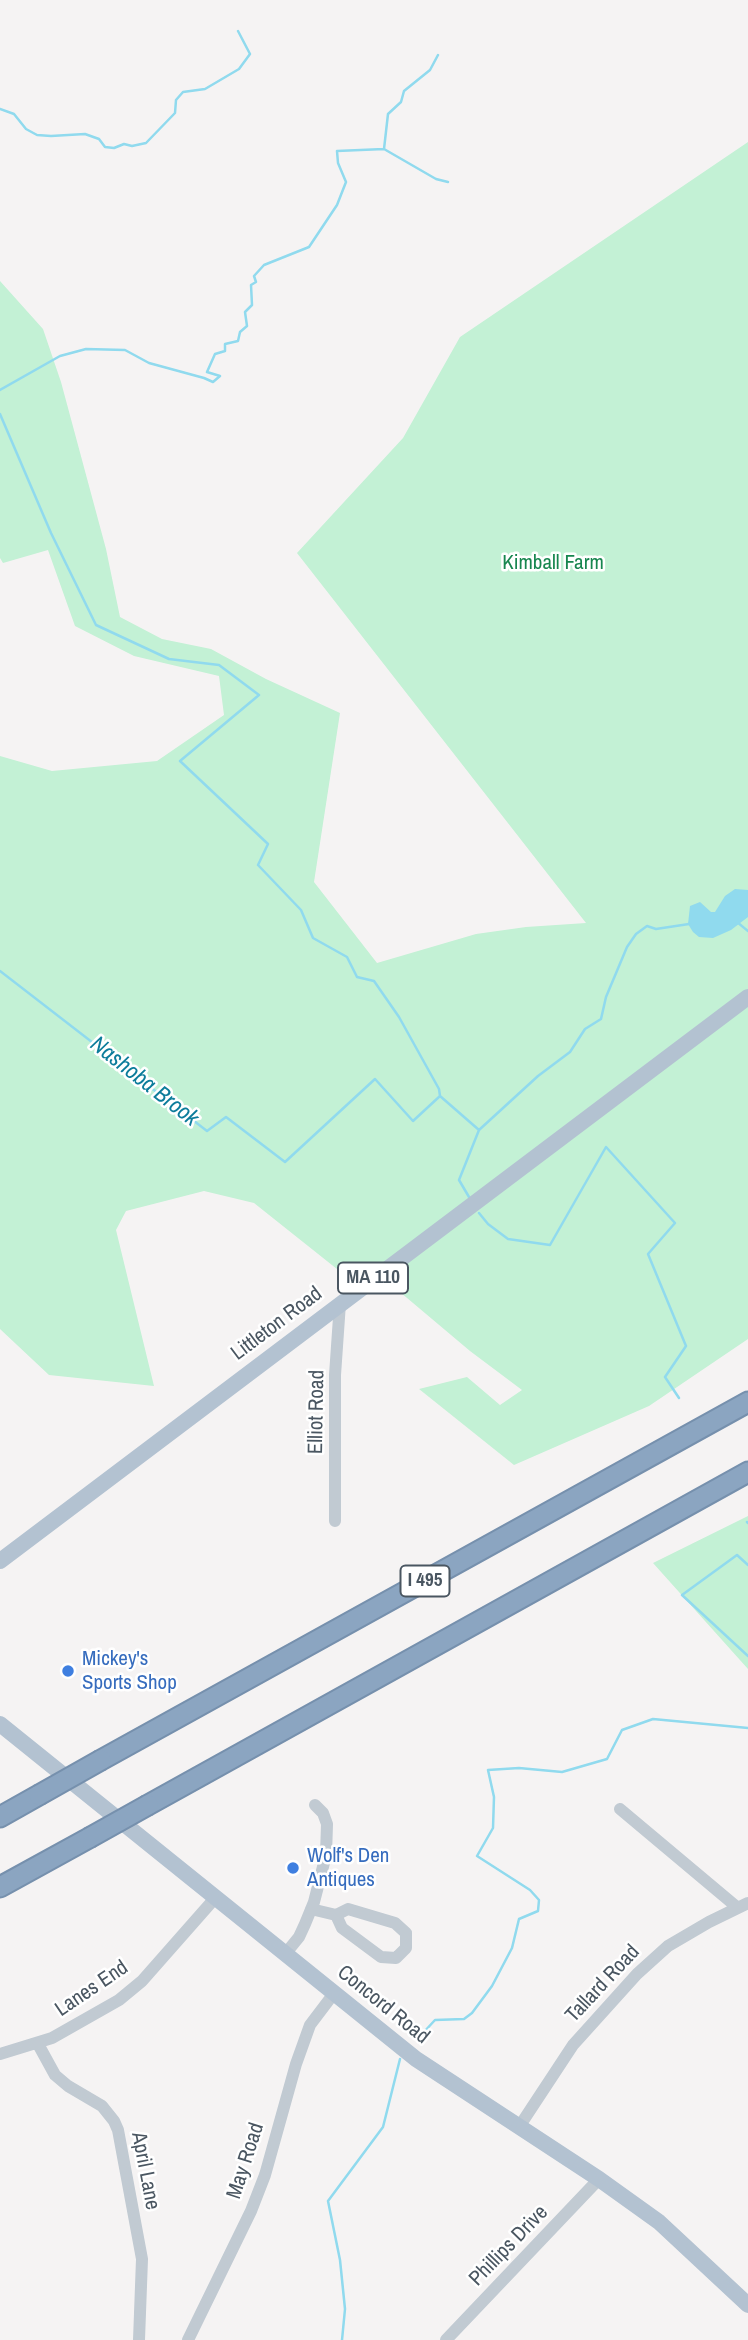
<!DOCTYPE html>
<html>
<head>
<meta charset="utf-8">
<style>
	body { margin:0 }
	canvas { display:block; background:#f5f3f3 }
</style>
</head>
<body>
<canvas width="748" height="2340"></canvas>
<script>
const ctx = document.querySelector('canvas').getContext('2d');
ctx.lineJoin = 'round';
function fillPath(path, color) {
  ctx.fillStyle = color;
  ctx.fill(path, 'evenodd');
}
function shape(rows) {
  const path = new Path2D();
  for (const r of rows) {
    path.moveTo(r[0], r[1]);
    for (let i = 2; i < r.length; i += 2) path.lineTo(r[i], r[i + 1]);
  }
  return path;
}
function stroke(path, color, width, dash) {
  ctx.strokeStyle = color;
  ctx.lineWidth = width;
  ctx.lineCap = dash ? 'butt' : 'round';
  ctx.setLineDash(dash || []);
  ctx.stroke(path);
}
function drawText(font, color, halo, rows, align = 'center') {
  ctx.font = font + ' "Archivo Narrow",sans-serif';
  ctx.lineWidth = 5;
  ctx.setLineDash([]);
  ctx.textBaseline = 'middle';
  ctx.strokeStyle = halo;
  ctx.fillStyle = color;
  for (const [text, x, y, turn = 0] of rows) {
    ctx.save();
    ctx.translate(x, y);
    ctx.rotate((+turn || 0) * Math.PI / 180);
    ctx.textAlign = isNaN(turn) ? turn : align;
    if (halo) ctx.strokeText(text, 0, 0);
    ctx.fillText(text, 0, 0);
    ctx.restore();
  }
}
fillPath(shape([
	[748,142,748,1339,649,1406,514,1465,419,1389,467,1377,500,1405,522,1390,470,1351,394,1287,347,1277,254,1203,204,1191,126,1211,116,1230,154,1386,49,1375,0,1329,0,756,52,771,157,761,224,715,219,676,134,656,75,626,48,550,3,563,0,558,0,281,43,329,61,382,106,549,120,617,162,639,211,649,266,679,340,713,314,882,377,963,476,934,526,927,586,923,297,553,403,438,460,337],
	[748,1516,748,1669,653,1563]
]), '#c3f1d5');
fillPath(shape([
	[735,889,748,890,748,917,731,930,713,938,699,937,693,932,688,924,690,906,700,902,711,912,715,912,725,896]
]), '#90daee');
stroke(shape([
	[0,109,14,114,26,129,37,135,51,136,85,134,99,139,105,147,114,148,124,144,132,146,146,143,175,113,176,100,183,92,205,89,239,69,250,54,238,31],
	[384,149,388,114,401,102,404,91,430,70,438,55],
	[0,390,60,356,86,349,125,350,149,363,204,378,213,382,220,376,207,372,215,354,225,351,225,344,238,341,240,332,247,326,245,312,252,305,251,285,256,282,254,276,264,265,309,247,337,205,346,182,338,163,337,151,384,149,436,179,448,182],
	[0,414,51,533,96,625,169,659,219,665,259,695,180,761,268,844,258,865,301,910,313,938,347,957,357,977,374,981,399,1017,439,1089,440,1096],
	[737,922,748,931],
	[0,971,207,1131,226,1117,285,1162,375,1079,413,1121,440,1096,479,1130,459,1180,469,1197],
	[479,1130,538,1076,570,1052,585,1029,601,1019,606,997,627,947,636,934,647,926,656,929,689,924],
	[479,1213,488,1224,508,1239,550,1245,606,1147,675,1223,648,1254,686,1346,665,1377,679,1398],
	[747,1522,748,1523],
	[748,1565,737,1555,682,1595,748,1656],
	[410,2033,423,2033,435,2020,464,2019,472,2013,492,1986,512,1948,519,1919,538,1911,539,1900,530,1890,477,1856,493,1828,494,1797,488,1770,519,1768,562,1772,607,1759,622,1730,653,1719,748,1728],
	[342,2340,345,2309,340,2260,328,2201,383,2127,400,2059]
]), '#90daee', 2.5);
const highway = shape([
	[101,1760,748,1402],
	[148,1805,748,1472],
	[0,1817,39,1795],
	[0,1887,89,1838]
]);
stroke(highway, '#7690ad', 23);
stroke(shape([
	[335,1521,335,1375,340,1303],
	[620,1809,738,1908],
	[311,1909,336,1915,342,1928,381,1957,396,1958,406,1948,406,1933,395,1923,348,1909,336,1915],
	[286,1953,299,1937,305,1924,314,1902,326,1855,327,1824,323,1813,315,1805],
	[38,2044,55,2075,68,2086,102,2106,114,2121,118,2130,142,2259,139,2340],
	[0,2054,52,2038,119,2000,142,1981,216,1897],
	[519,2127,573,2045,637,1974,668,1946,709,1922,748,1903],
	[188,2340,251,2211,265,2175,296,2064,310,2025,335,1992],
	[446,2340,599,2179]
]), '#c1cad2', 12);
stroke(shape([
	[0,1561,748,997],
	[0,1724,416,2059,599,2179,659,2222,748,2305]
]), '#b3c2d1', 16);
stroke(highway, '#8ba5c1', 19);
const highwayBridge = shape([
	[39,1795,101,1760],
	[89,1838,148,1805]
]);
stroke(highwayBridge, '#7690ad', 23, []);
stroke(highwayBridge, '#8ba5c1', 19);
for (const [x, y, r, color] of [
	[68,1671,7,"#3f7fe0"],
	[293,1868,7,"#3f7fe0"]
]) {
  const dot = new Path2D();
  dot.arc(x, y, r, 0, 2 * Math.PI);
  ctx.fillStyle = color;
  ctx.fill(dot);
  stroke(dot, '#fff', 2.5);
}
for (const [x, y, w] of [
	[373,1278,70],
	[425,1581,49]
]) {
  const box = new Path2D();
  box.roundRect(x - w / 2, y - 15.5, w, 31, 5);
  ctx.fillStyle = '#fff';
  ctx.fill(box);
  stroke(box, '#4a5661', 2);
}
drawText('bold 19px', '#4a5661', null, [
	["MA 110",373,1278],
	["I 495",425,1581]
]);
drawText('21px', '#17864f', '#fff', [
	["Kimball Farm",553,563]
]);
drawText('21px', '#4a5661', '#fff', [
	["Littleton Road",277,1324,-37],
	["Elliot Road",317,1412,-89],
	["Tallard Road",603,1984,-47],
	["Lanes End",92,1989,-34],
	["Concord Road",383,2005,39],
	["May Road",246,2161,-72],
	["April Lane",145,2171,79],
	["Phillips Drive",509,2246,-46]
]);
drawText('21px', '#366cbe', '#fff', [
	["Mickey's",82,1659],
	["Sports Shop",82,1683],
	["Wolf's Den",307,1856],
	["Antiques",307,1880]
], 'left');
drawText('italic 23px', '#0c7c9b', '#fff', [
	["Nashoba Brook",144,1082,38]
]);
</script>
</body>
</html>
